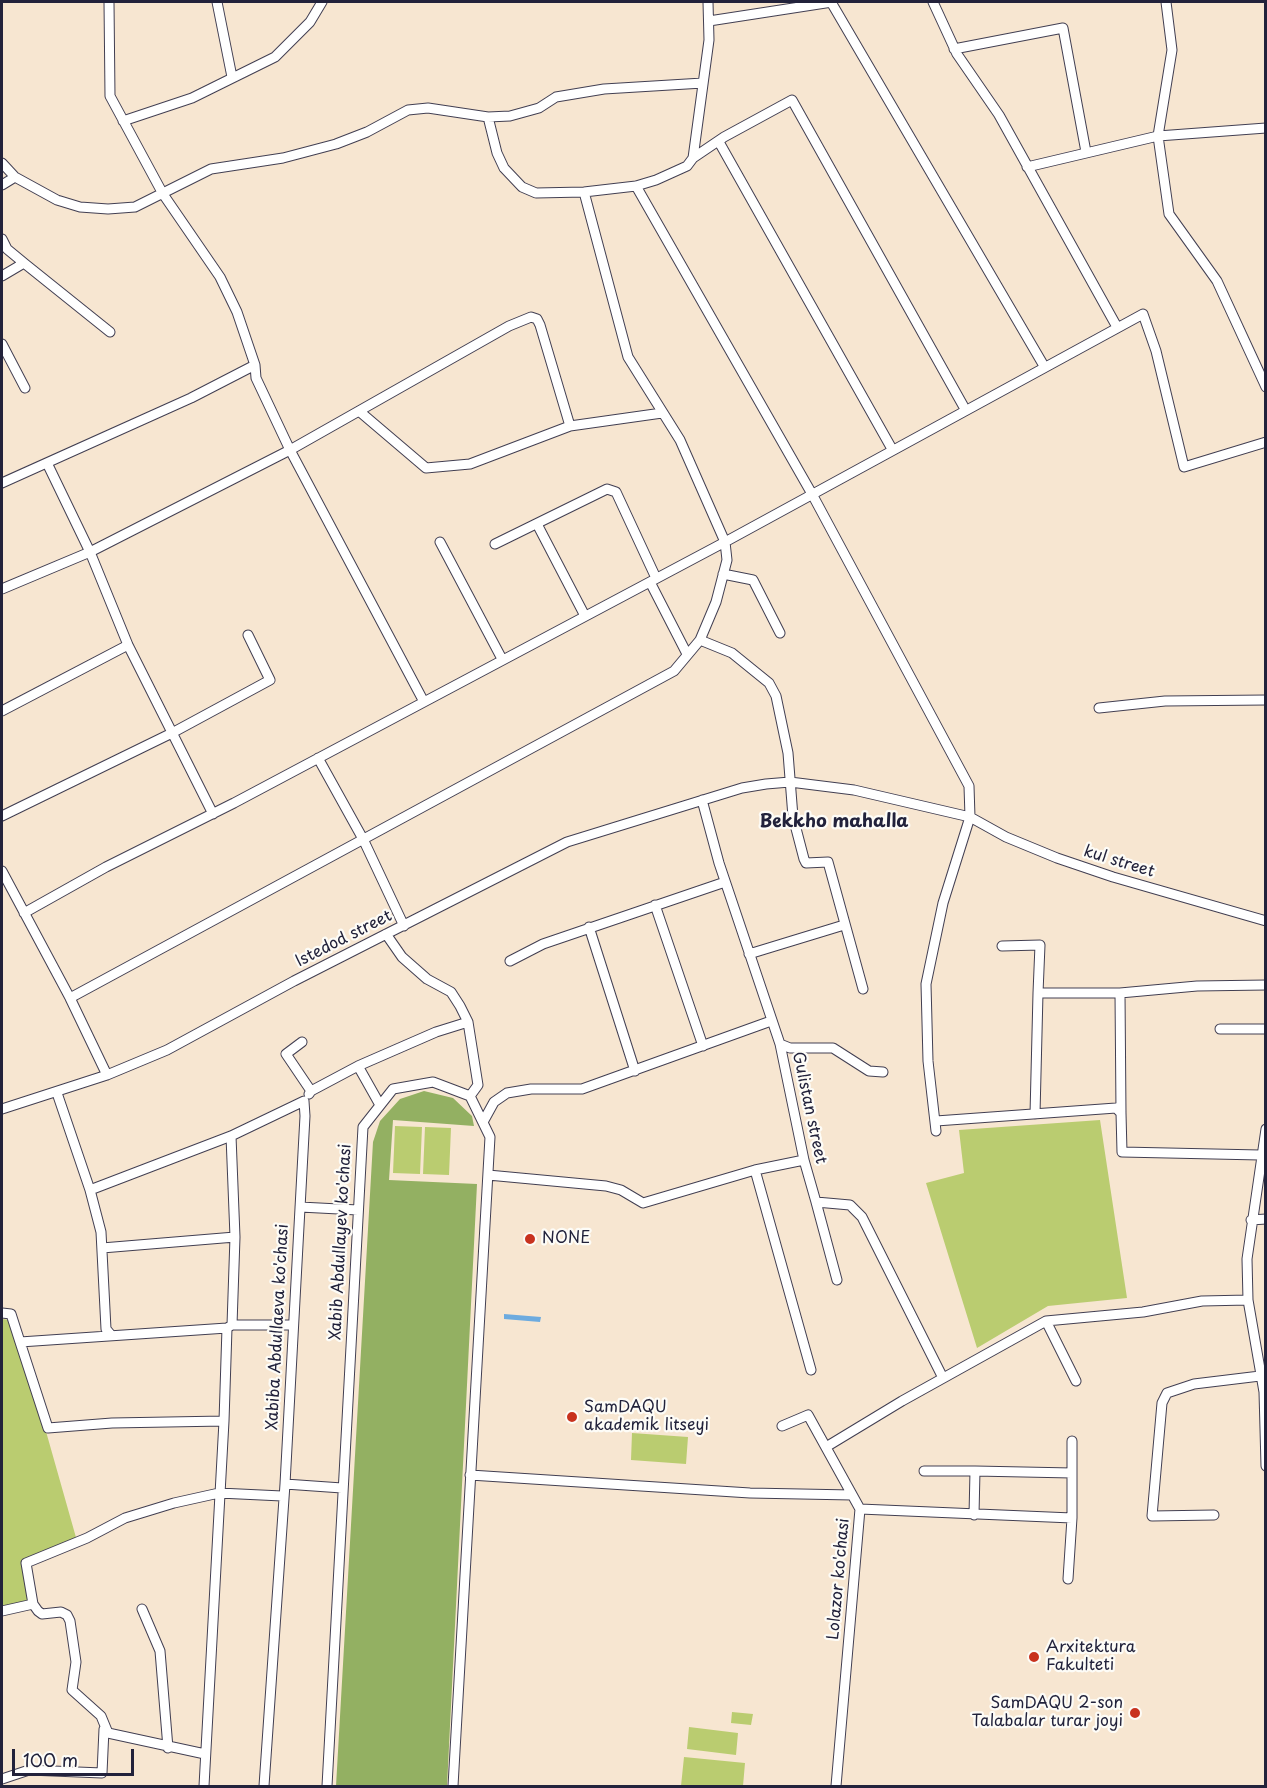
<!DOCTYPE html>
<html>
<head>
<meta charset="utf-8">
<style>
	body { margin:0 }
	#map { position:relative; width:1267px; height:1788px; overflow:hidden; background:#f7e6d1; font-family:"Playpen Sans",sans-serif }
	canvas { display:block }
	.frame { position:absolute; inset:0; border:3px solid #22223b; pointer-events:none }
	.scale { position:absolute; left:12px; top:1749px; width:122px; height:27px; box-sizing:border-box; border:3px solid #22223b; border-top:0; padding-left:8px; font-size:18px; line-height:21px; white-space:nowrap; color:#22223b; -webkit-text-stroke:4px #fdfcf7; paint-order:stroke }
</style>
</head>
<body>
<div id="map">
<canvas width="1267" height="1788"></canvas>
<div class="frame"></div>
<div class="scale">100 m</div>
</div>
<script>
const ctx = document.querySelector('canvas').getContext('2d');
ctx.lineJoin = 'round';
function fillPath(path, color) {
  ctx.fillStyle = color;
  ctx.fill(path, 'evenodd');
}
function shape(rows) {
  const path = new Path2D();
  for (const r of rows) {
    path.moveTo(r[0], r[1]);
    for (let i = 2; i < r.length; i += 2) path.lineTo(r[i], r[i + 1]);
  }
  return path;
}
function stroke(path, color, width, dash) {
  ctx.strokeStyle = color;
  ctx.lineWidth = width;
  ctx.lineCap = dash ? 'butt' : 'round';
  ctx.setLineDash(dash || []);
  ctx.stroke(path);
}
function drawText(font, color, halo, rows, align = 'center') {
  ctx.font = font + ' "Playpen Sans",sans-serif';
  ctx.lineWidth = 4.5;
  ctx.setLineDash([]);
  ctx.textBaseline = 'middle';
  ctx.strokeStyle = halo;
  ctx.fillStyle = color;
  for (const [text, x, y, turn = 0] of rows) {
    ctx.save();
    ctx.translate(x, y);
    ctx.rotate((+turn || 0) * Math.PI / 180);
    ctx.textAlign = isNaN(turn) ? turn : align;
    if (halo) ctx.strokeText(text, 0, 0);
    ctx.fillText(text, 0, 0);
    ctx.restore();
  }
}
fillPath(shape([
	[1100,1120,1127,1298,1048,1306,977,1348,926,1183,964,1173,959,1130],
	[395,1126,422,1127,420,1174,393,1173],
	[425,1127,451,1128,449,1175,423,1174],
	[2,1319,10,1320,32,1382,77,1541,24,1562,33,1604,2,1611],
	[632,1433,688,1437,686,1464,631,1460],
	[732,1712,753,1714,751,1725,731,1723],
	[689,1727,738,1733,736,1755,687,1749],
	[684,1757,745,1763,743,1786,681,1786]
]), '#bacc70');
fillPath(shape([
	[424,1091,453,1098,472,1116,474,1126,393,1120,389,1180,477,1184,447,1786,336,1786,373,1142,380,1121,400,1099]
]), '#93b062');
fillPath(shape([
	[504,1314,541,1317,540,1322,504,1319]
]), '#6dabdf');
const minor = shape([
	[109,2,110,96,163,194,220,277,237,312,255,365,256,378,290,450,424,702],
	[217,2,232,77],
	[831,2,1044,366],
	[933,2,957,54,999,115,1117,327],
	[1166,2,1172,50,1158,136,1169,214,1217,281,1266,387],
	[709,21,832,2],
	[954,49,1063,28,1086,152],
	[488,117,497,153,504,168,522,187,536,193,584,192,636,186,656,180,687,166,693,158,709,40,708,2],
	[123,121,192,98,275,57,310,22,322,2],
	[719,142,892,449],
	[693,158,724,137,792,100,965,409],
	[2,163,15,177,57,200,80,207,108,209,135,207,211,169,283,158,336,144,367,132,408,110,428,108,488,117,510,116,539,108,556,97,604,89,703,83],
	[1027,167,1158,136,1266,128],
	[2,185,15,177],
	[636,186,812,494,969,786,970,817,943,903,926,984,928,1061,936,1131],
	[2,239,7,249,24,263,2,276],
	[24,263,110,332],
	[2,344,25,388],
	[359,411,426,468,470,464,570,426,662,413],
	[47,463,90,552,128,645,213,814],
	[2,483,191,398,255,365],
	[537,524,585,616],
	[440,542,502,659],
	[495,544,607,489,616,492,656,578],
	[723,574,753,580,780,633],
	[650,582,687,654],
	[2,589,90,552,290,450,509,326,531,317,537,319,540,325,570,426],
	[700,640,732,653,769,683,776,696,788,753,793,817,804,859,806,863,828,862,863,989],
	[1099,708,1165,701,1266,700],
	[2,711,128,645],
	[318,758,363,839,404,926],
	[702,800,719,863,780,1044,804,1160,816,1202,850,1205,862,1217,943,1378],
	[2,816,172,733,270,680,248,635],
	[2,871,70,998,107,1075],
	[655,905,703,1046],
	[24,913,106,867,234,803,725,542,1143,314,1156,351,1184,467,1266,442],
	[589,927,635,1071],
	[386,934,402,957,427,979,451,992,460,1006,468,1022,478,1085,470,1096],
	[1002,946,1040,945,1038,993],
	[749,954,844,925],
	[510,961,543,944,725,882],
	[1120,993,1121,1113],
	[70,998,674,671,700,640,716,602,727,560,725,542,680,440,628,357,584,192],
	[1220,1029,1266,1029],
	[302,1042,286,1054,311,1091,309,1094],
	[780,1044,790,1048,833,1048,869,1071,883,1072],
	[358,1066,436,1032,468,1022],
	[311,1091,358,1066,380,1105],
	[57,1093,90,1190,101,1232,106,1329,111,1335],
	[2,1109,107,1075,167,1050,294,981,567,842,742,788,766,784,790,782,854,790,970,817,1006,837,1057,858,1113,877,1266,921],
	[1035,1114,1038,993,1120,993,1197,986,1266,985],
	[936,1121,1116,1108,1121,1113,1122,1152,1260,1155],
	[483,1122,494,1102,507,1093,531,1089,582,1089,771,1021],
	[1266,1129,1247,1259,1248,1300,1264,1392,1266,1466],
	[755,1170,811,1370],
	[488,1175,606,1186,621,1190,643,1203,755,1170,804,1160],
	[90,1190,231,1136,304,1101,305,1116,285,1484,264,1786],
	[816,1202,837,1280],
	[300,1207,358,1210],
	[1251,1220,1266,1219],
	[102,1248,235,1237],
	[2,1313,11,1314,20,1342],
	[1046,1321,1076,1381],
	[232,1325,293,1325],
	[224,1421,112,1423,48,1428,20,1342,227,1328],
	[782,1426,808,1415,860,1509,836,1786],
	[826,1447,902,1401,1046,1321,1143,1312,1202,1301,1248,1300],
	[924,1471,975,1471],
	[470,1475,750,1493,852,1495],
	[285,1484,342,1488],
	[860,1509,1072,1518,1072,1441],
	[974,1515,975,1471,1072,1473],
	[1214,1515,1152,1516,1162,1403,1167,1393,1194,1384,1260,1376],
	[1068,1579,1072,1518],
	[142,1609,160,1651,168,1748],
	[2,1611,33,1604],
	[205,1754,108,1733,101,1716,72,1690,76,1662,70,1621,67,1615,61,1612,42,1614,38,1611,33,1604,26,1563,87,1538,125,1518,174,1503,219,1493,282,1496],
	[2,1779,29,1770,102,1773,104,1729],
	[204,1786,224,1421,227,1328,232,1325,235,1237,231,1136],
	[327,1786,363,1127,393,1089,433,1082,470,1096,490,1137,453,1786]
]);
stroke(minor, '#423f52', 11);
stroke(minor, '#fff', 9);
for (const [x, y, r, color] of [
	[530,1239,6,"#c8321e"],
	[572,1417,6,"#c8321e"],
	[1034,1657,6,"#c8321e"],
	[1135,1713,6,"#c8321e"]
]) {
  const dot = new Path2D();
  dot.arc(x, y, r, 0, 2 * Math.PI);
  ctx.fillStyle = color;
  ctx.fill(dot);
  stroke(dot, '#fdfcf7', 2);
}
drawText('16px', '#22223b', '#fdfcf7', [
	["kul street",1119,862,17],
	["Istedod street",344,939,-27],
	["Gulistan street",809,1108,78],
	["Xabib Abdullayev ko'chasi",341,1242,-87],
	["Xabiba Abdullaeva ko'chasi",278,1327,-87],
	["Lolazor ko'chasi",839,1579,-85]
]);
drawText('16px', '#22223b', '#fdfcf7', [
	["NONE",542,1239],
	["SamDAQU",584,1408],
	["akademik litseyi",584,1426],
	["Arxitektura",1046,1648],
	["Fakulteti",1046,1666],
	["SamDAQU 2-son",1123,1704,"right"],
	["Talabalar turar joyi",1123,1722,"right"]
], 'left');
drawText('bold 18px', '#22223b', '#fdfcf7', [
	["Bekkho mahalla",834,822]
]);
</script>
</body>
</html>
